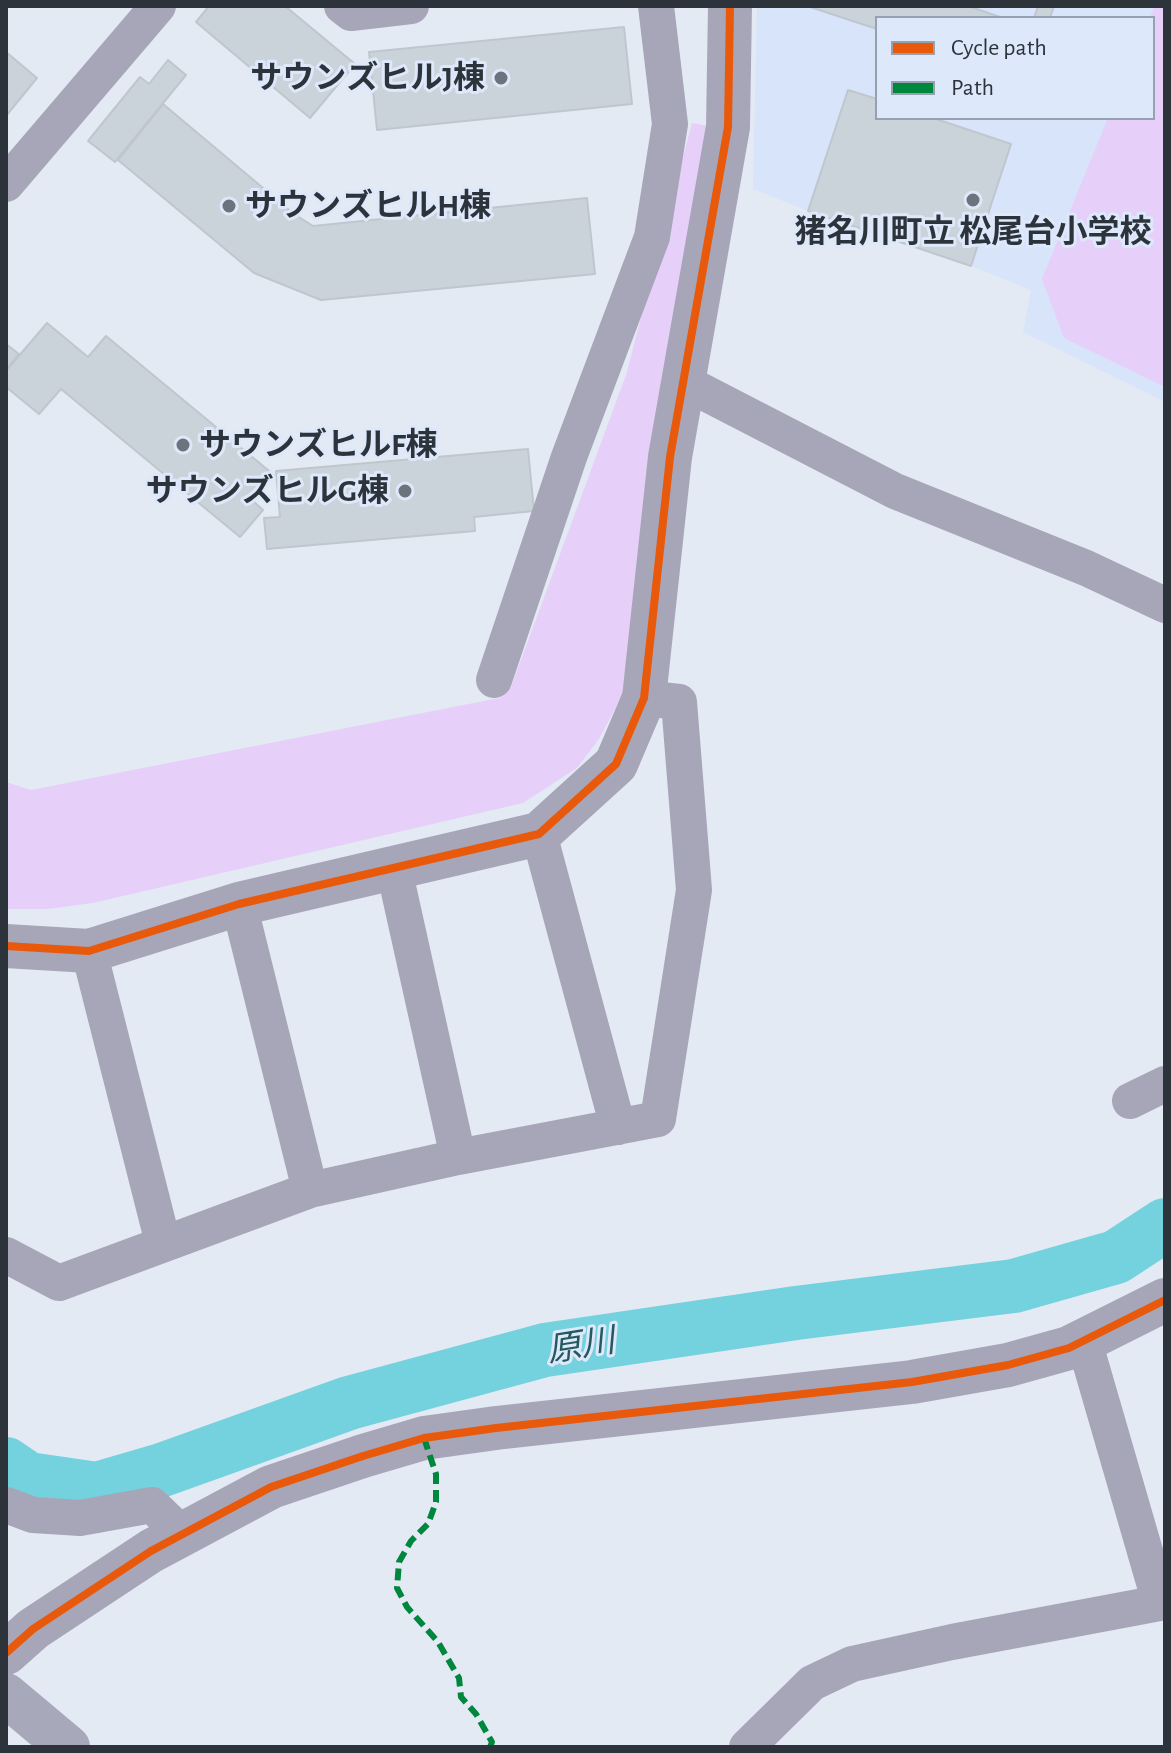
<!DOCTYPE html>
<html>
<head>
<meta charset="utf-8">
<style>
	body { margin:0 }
	#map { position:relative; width:1171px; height:1753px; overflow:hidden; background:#e4eaf4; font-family:"Alegreya Sans",sans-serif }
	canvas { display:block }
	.frame { position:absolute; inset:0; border:8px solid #2d333b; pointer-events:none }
	.legend { position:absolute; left:875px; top:16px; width:280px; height:104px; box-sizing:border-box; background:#dde8fb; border:2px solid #97a0ae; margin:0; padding:10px 14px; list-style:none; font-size:24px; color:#2d333b }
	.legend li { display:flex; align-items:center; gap:16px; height:40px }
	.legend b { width:40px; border:2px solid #97a0ae }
</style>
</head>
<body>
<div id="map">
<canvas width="1171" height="1753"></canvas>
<div class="frame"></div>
<ul class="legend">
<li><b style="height:10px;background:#e8590c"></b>Cycle path</li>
<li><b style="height:10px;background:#00873e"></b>Path</li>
</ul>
</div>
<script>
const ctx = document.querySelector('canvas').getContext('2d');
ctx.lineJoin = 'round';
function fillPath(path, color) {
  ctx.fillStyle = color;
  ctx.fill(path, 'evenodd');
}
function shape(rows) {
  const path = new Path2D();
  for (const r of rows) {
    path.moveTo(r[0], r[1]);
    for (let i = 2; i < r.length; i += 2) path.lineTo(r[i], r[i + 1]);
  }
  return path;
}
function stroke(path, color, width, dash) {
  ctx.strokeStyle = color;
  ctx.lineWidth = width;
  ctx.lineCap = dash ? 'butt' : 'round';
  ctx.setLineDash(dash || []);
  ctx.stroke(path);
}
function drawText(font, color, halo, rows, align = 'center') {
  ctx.font = font + ' "Alegreya Sans","Noto Sans JP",sans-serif';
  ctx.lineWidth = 6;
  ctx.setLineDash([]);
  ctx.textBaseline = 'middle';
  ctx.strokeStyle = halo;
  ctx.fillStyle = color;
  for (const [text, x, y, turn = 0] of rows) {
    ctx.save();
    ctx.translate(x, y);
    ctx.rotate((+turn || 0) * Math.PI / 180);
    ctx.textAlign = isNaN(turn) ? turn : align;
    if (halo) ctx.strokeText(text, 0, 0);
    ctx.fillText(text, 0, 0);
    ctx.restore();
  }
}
fillPath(shape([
	[757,6,1165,6,1165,402,1023,332,1031,290,971,266,808,211,753,189],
	[877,18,1153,18,1153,118,877,118]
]), '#d8e4fa');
fillPath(shape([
	[1155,6,1165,6,1165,387,1064,338,1042,279,1108,118,1153,118,1153,18,1150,18],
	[692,123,708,126,626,688,599,739,577,768,523,803,93,903,47,909,6,909,6,782,31,790,499,698,511,687,626,375]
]), '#e6cff8');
stroke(shape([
	[6,1464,28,1479,97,1489,162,1470,349,1403,545,1350,796,1313,1014,1286,1116,1257,1165,1225]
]), '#74d1de', 54);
const building = shape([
	[209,6,285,6,355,64,310,118,196,22,209,6],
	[807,6,968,6,1003,18,877,18,877,29,807,6],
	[1038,6,1054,6,1050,18,1034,18,1038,6],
	[624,27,632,104,377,130,369,52,624,27],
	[6,52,37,78,6,116,6,52],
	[168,60,186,75,115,162,88,141,140,77,149,84,168,60],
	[848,90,877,99,877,118,933,118,1011,144,971,266,808,211,848,90],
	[163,104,294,214,313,226,587,198,595,274,321,300,254,273,118,160,163,104],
	[47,323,88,357,106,336,274,475,253,501,263,510,240,537,61,389,39,414,6,387,6,371,47,323],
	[6,344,19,354,6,370,6,344],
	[528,449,534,511,474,517,475,531,267,549,264,518,280,517,276,471,528,449]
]);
fillPath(building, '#cbd3da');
stroke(building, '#bfc6ce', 2);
stroke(shape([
	[342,6,351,13,411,6],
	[6,184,158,6],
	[684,382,895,491,1086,568,1165,605],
	[494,680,569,457,652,237,670,124,656,6],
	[539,834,618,1127],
	[394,869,458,1157],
	[239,904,310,1190],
	[89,951,163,1243],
	[1130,1101,1165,1084],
	[6,1255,59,1283,310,1190,458,1157,658,1119,694,890,679,702,644,698],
	[1084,1341,1160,1603],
	[6,1505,33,1515,80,1518,152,1505,182,1534],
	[747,1747,812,1683,852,1664,952,1642,1165,1602]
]), '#a7a6b8', 36);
stroke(shape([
	[6,946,89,951,239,904,539,834,616,764,644,698,670,457,728,127,730,6],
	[6,1653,33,1629,151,1551,271,1487,363,1456,424,1438,496,1428,912,1382,1008,1365,1069,1348,1165,1300]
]), '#a7a6b8', 44);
stroke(shape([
	[6,1695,68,1747]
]), '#a8a8bb', 44);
stroke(shape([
	[424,1438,436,1474,436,1502,428,1524,411,1541,399,1562,397,1588,407,1607,438,1642,459,1678,461,1697,476,1714,492,1742,490,1747]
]), '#00873e', 6, [12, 6]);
stroke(shape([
	[6,946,89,951,239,904,539,834,616,764,644,698,670,457,728,127,730,6],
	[6,1653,33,1629,151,1551,271,1487,363,1456,424,1438,496,1428,912,1382,1008,1365,1069,1348,1165,1300]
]), '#e8590c', 8);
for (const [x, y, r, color] of [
	[501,78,8,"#6d737c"],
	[973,200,8,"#6d737c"],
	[229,206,8,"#6d737c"],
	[183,445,8,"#6d737c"],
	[405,491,8,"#6d737c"]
]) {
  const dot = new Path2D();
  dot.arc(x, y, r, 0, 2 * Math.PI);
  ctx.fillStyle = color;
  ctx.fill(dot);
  stroke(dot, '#dde8fb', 3);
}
drawText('bold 32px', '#2d333b', '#dde8fb', [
	["サウンズヒルJ棟",485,78],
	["サウンズヒルH棟",245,206,"left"],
	["猪名川町立 松尾台小学校",973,232,"center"],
	["サウンズヒルF棟",199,445,"left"],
	["サウンズヒルG棟",389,491]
], 'right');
drawText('italic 34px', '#23595f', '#dde8fb', [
	["原川",581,1346,-9]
]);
</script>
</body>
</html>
